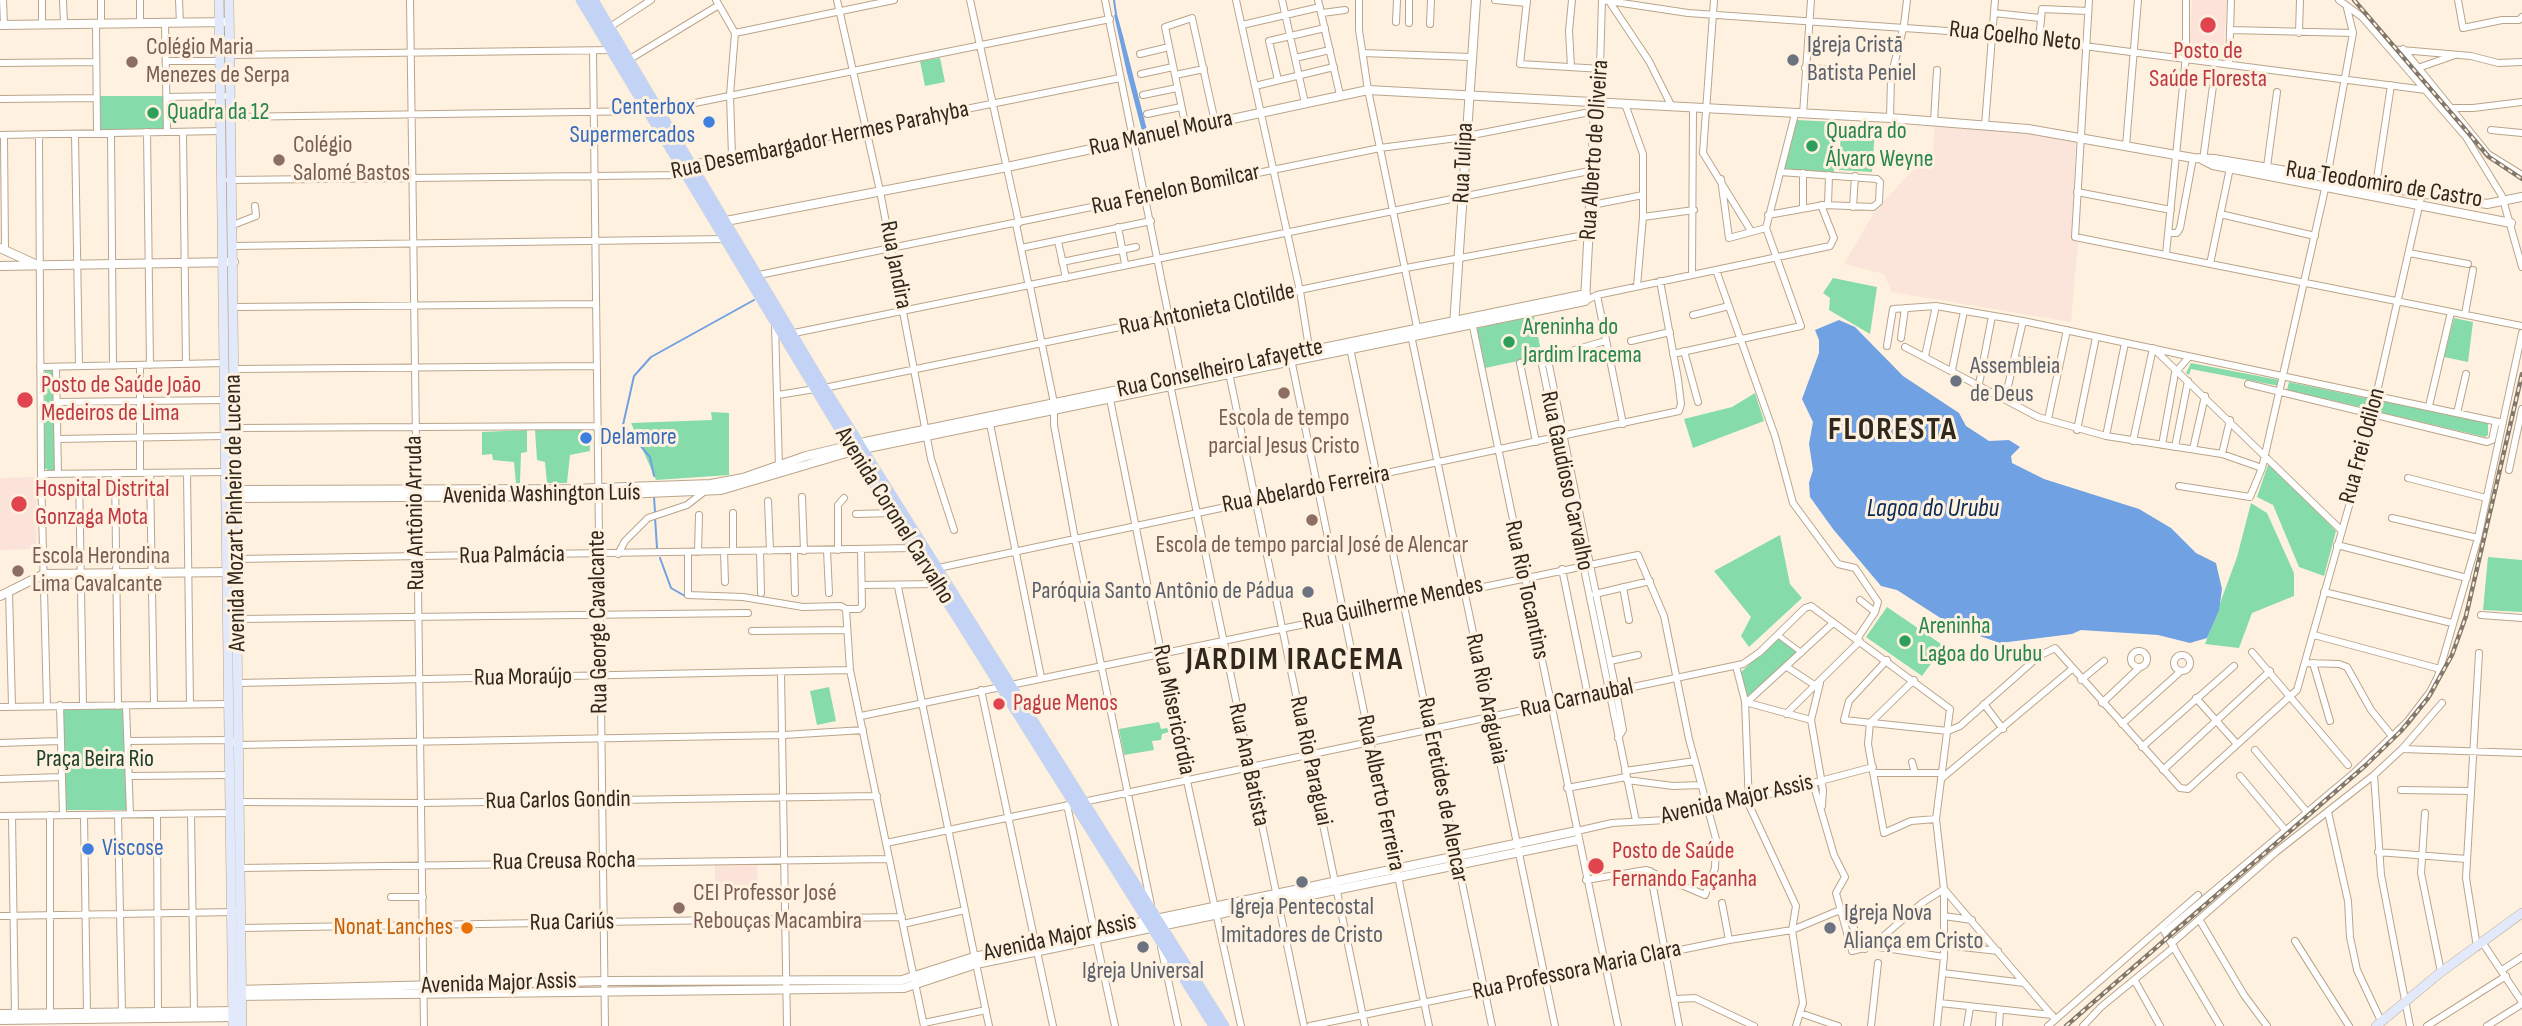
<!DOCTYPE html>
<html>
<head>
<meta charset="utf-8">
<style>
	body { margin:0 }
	canvas { display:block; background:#fff1e0 }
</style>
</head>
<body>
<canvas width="2522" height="1026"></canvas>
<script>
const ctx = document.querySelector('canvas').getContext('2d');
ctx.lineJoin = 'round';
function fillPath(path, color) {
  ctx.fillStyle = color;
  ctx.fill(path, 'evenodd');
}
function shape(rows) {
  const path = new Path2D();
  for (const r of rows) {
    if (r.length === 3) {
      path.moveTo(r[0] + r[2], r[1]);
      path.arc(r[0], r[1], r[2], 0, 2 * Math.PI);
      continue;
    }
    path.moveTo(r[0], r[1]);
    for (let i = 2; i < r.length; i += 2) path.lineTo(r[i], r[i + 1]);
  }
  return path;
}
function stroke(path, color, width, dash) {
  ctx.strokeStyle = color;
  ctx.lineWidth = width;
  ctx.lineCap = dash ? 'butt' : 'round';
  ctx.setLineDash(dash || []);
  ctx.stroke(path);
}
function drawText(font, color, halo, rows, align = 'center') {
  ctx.font = font + ' "Sofia Sans Condensed",sans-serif';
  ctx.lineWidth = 6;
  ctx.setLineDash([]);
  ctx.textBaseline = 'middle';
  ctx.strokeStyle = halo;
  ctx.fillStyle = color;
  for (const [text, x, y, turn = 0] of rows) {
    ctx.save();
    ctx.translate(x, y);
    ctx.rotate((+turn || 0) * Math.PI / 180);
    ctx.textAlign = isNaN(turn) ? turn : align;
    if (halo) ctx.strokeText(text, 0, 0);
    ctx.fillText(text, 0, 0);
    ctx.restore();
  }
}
fillPath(shape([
	[1934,126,2021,130,2076,137,2071,240,2078,242,2071,322,1892,292,1884,274,1844,264,1876,209,1919,164,1933,159]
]), '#fbe4d9');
fillPath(shape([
	[2192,0,2227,0,2223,56,2189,51],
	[37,477,36,549,0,550,0,478],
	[715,864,757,864,758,888,715,889]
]), '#fbe3d9');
fillPath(shape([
	[940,58,945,82,925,86,920,61],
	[100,96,165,96,165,130,101,130],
	[1797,120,1836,122,1834,173,1783,170],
	[1841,128,1875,129,1872,172,1839,170],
	[1833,278,1877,287,1870,334,1829,310,1830,298,1823,293],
	[1534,316,1542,356,1485,368,1477,328],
	[2454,318,2473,322,2468,362,2444,357],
	[2191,363,2279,380,2279,386,2191,369,2189,375,2186,373],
	[45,369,53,370,55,470,53,472,44,468],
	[2289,382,2371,399,2373,400,2369,409,2287,390],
	[1755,393,1764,421,1693,448,1684,419,1732,407],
	[2383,401,2488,423,2488,435,2485,437,2379,412,2379,402],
	[711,412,729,413,729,475,656,480,631,423,712,420],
	[589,428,590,451,570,455,567,483,547,483,545,462,537,460,535,430],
	[527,430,527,452,521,453,520,483,516,484,514,462,493,460,492,454,482,455,482,432],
	[2269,462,2336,531,2324,576,2299,567,2273,505,2257,497],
	[2251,503,2267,513,2294,573,2294,596,2252,613,2239,648,2205,644,2237,557],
	[1780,535,1790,584,1802,598,1749,647,1741,636,1751,617,1714,571],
	[2488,557,2522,560,2522,612,2483,610],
	[1887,607,1944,646,1922,676,1866,637],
	[1779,637,1800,652,1748,698,1741,672],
	[829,687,836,721,817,725,810,691],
	[63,709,124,709,127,810,65,810],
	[1159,722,1161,729,1167,728,1169,732,1162,734,1161,740,1152,741,1154,750,1124,755,1119,729]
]), '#85dcaa');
fillPath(shape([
	[1117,14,1123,36,1147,130,1142,131,1127,73,1114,15],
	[1839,320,1855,327,1903,376,1959,413,1966,426,1989,441,2009,440,2020,447,2011,456,2012,463,2044,479,2139,509,2171,528,2196,553,2216,563,2222,589,2219,610,2207,638,2190,643,2158,635,2081,630,2072,634,2000,643,1956,628,1897,590,1881,586,1833,529,1810,497,1809,483,1813,470,1809,444,1813,422,1802,399,1819,353,1819,340,1815,330]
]), '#70a1e3');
stroke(shape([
	[1114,0,1116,14],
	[654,476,650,457,623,425,634,376,651,357,754,300],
	[654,497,655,512],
	[655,517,657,548],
	[660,558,671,588,685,596]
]), '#70a1e3', 2);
const pedestrian = shape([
	[1778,635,1802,653]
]);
const minor = shape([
	[3,0,4,25],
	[42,0,42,25],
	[63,0,64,24],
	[101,0,101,24],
	[140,0,140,23],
	[179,0,180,23],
	[410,0,424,1026],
	[716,0,735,33,730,95,732,157],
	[837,0,880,191,931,459,954,530],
	[970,0,1019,223],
	[1105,0,1181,377],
	[1236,0,1300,291,1310,354],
	[1282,0,1305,103],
	[1318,0,1340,95],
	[1359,0,1359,30,1368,90,1418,332],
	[1409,0,1409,23],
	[1495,0,1527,3],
	[1527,0,1520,64,1602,69],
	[1602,0,1688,13,1991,34,2426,90],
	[2089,0,2075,237,2522,326],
	[2339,0,2362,17,2466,137,2502,196,2522,267],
	[2458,0,2463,28,2502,20,2519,20,2522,17],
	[1609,1,1649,61,1672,107],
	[1322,13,1345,10],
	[1994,13,2040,18],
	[1396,22,1397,0],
	[165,23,167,132],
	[96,24,97,133],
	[1430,24,1431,0],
	[1242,25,1320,7],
	[610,27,651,0],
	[2230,30,2353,33],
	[735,33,894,0],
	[2299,33,2300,0],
	[2039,40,2042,9,2088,11],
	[2390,49,2471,56,2498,63,2522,62],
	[2403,49,2488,154,2522,175],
	[593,51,605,1026],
	[1363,53,1470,57],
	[1140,54,1169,47],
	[229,55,612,50],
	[1295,58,1330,50],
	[630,59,719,5],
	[166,61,220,61],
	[0,63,96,62],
	[2229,63,2231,0],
	[1571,67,1569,31,1572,0],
	[1805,68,1860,71],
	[2415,69,2455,55],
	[1141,74,1173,67],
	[1175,75,1204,69],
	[1278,80,1269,41,1325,28],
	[1255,86,1334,67],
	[1143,95,1177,88],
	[167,97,224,96],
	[0,99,96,98],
	[1599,101,1602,0],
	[1625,104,1643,154,1643,217,1637,286],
	[2448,108,2473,108,2522,102],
	[660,110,1110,19],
	[1147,114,1181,107],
	[1803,114,1811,0],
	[229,117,648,111],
	[1890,118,1891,77,1904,25,1907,0],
	[1934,121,1937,70],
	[1985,125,1995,0],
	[1186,128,1165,27,1192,18,1215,122],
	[2491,130,2522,133],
	[147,132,150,365],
	[183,132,186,364],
	[111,133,113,366],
	[75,134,79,366],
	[0,135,222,131],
	[4,135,5,250],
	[39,135,41,474,47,706],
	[2126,146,2138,0],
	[1703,153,1714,0],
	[1703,153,1751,231],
	[2203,160,2213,86],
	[2267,167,2277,92],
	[1721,179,1729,238,1766,228],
	[229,180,684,175,693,164,1120,78],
	[2376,185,2391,85],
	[2077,192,2171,210],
	[1592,205,1643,195],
	[1828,205,1829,175],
	[1803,207,1803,173],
	[1853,207,1855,176],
	[2220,214,2315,236],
	[1768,215,1824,205,1873,207,1879,202,1880,182,1877,179,1780,172],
	[1643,217,1694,210],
	[1016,224,1029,287],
	[233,225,256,216,255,206],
	[1118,227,1125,264],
	[2169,233,2177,233,2180,228,2193,158],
	[1058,241,1066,278],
	[234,246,725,239],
	[1021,248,1151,221],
	[2409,253,2468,264],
	[2166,254,2186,56,2186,0],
	[1062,262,1136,247],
	[2210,264,2230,168],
	[1716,270,1775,436,1793,503,1838,564,1855,568,1878,602,1875,612,1857,639],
	[759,275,1380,148,1457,138,1595,111],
	[1692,275,1693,108],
	[1030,286,1054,403,1054,425,1075,539,1151,905],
	[1597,295,1623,424],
	[1585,301,1597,295,1830,246,1834,238,1821,205],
	[235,307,595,304],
	[2465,314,2473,270],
	[1693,315,1729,306],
	[1472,322,1618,1026],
	[775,324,779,467],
	[794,333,1594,170],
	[1411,335,1555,1026],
	[1901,338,1905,308],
	[1631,341,1670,332],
	[1887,346,1893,309,1936,306,2023,321,2503,423],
	[1905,347,2038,417,2106,436,2222,454,2262,468],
	[1350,348,1492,1026],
	[1684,351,1698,402],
	[1673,354,1801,326,1766,228,1795,114],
	[1925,356,1936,306],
	[1291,359,1429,1026],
	[1544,359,1542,365,1636,821],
	[1544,359,1549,365,1616,691,1623,730,1618,738],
	[1544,359,1605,341],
	[2015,359,2059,365],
	[1520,363,1536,442],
	[140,365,140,473],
	[40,367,225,363],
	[56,367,58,473],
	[234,369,596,366],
	[1952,370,1964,311],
	[1229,373,1365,1026],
	[1170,384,1304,1026],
	[1979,384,1992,316],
	[2248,384,2487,442,2492,440,2496,422],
	[824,388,1406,268,1590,234],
	[1109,394,1187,781,1241,1026],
	[778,395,815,389],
	[2005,399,2023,321],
	[58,402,225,400],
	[2429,406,2451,312],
	[2457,413,2466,374],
	[989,419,1041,677],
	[2048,419,2067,330],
	[235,428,597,426],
	[2077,430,2096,337],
	[2106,436,2125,343],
	[58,439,225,436],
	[2133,441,2153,348,2341,530],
	[2162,445,2175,373,2188,358],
	[2175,447,2188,381],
	[2193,449,2205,396],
	[2222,454,2230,420],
	[2509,470,2522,409],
	[115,473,118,706],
	[150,473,154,705],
	[187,473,190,704],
	[41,474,225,472],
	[79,474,83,705],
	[2408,478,2486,498],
	[2179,486,2250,497,2262,468,2325,189,2353,33,2347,8],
	[802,497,804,551],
	[768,501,770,551],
	[733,513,733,551],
	[856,514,893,513],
	[2392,518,2478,538],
	[2337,545,2467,578],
	[827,550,829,593],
	[838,550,838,505,844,498],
	[760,551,761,593],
	[794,551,795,593],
	[688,552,688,595,743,597,803,607,841,606,846,609,859,609,862,606,861,550],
	[698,552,699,515],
	[724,552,725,582],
	[618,554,625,541,648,518,687,505,705,491],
	[236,559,914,548],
	[938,568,1679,411,1681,404,1678,379,1660,281],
	[1562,569,1588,696],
	[862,585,937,584],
	[898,587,989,1026],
	[1623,587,1629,620],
	[9,592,12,706],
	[2324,592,2452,623],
	[1595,594,1650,581],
	[1860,600,1875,612],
	[846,609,850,670,924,1026],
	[2481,615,2522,618],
	[237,619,748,613],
	[752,631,847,630],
	[2314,635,2440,669],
	[2139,659,8],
	[2252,652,2348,765],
	[2182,663,8],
	[1887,660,1849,701,1844,720,1948,731,1960,726,2039,656,2055,648,2180,788,2188,789,2297,690,2360,467,2422,193],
	[1610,661,1638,655],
	[2306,663,2339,664,2347,667,2371,710,2392,736],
	[2313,663,2330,721],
	[1736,666,1745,701,1749,805,1796,906,1792,930,1803,1003,1796,1026],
	[1787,667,1813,684],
	[781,673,787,1026],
	[1914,680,1870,723,1868,744,1884,833,1911,821,1936,819],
	[2081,680,2104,661],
	[238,683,850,670],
	[1820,683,1811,720,1823,790,1822,806],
	[981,690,1053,1026],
	[2196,698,2237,744],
	[1745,702,1811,720],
	[1747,702,1833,623],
	[2102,703,2140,667],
	[1984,704,2003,729],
	[60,705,63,815],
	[126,706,130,814],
	[0,707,228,704],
	[1786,714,1860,641],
	[861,716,1638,555,1664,616,1689,739,1716,839,1715,868,1705,895,1646,870,1586,880],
	[2122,724,2181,671],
	[128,741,230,740,238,745,784,735,863,730],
	[0,743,60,741],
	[2142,747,2234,666],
	[2402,749,2522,753],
	[2255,750,2307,812],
	[1912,762,1915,773],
	[2163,770,2270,671],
	[1625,771,1695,761],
	[1874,773,1942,773],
	[2374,775,2381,875,2410,1026],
	[129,776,230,775],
	[2240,776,2286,831],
	[0,779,62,777],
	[1941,779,2072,669],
	[1627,780,1673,786,1701,785],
	[1813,783,1834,855,1845,877,1836,893,1852,951,1872,946,1922,903,1944,889],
	[1567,788,1626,777],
	[2401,790,2471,791],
	[240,802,421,803,877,796],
	[1083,802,1743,664,1760,652,1805,608,1811,606,1950,709,1936,819,1944,889,1944,957,1937,1026],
	[1067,805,1115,1026],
	[2328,812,2348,901,2350,937,2357,970,2381,1021],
	[2425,813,2421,873,2441,972],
	[157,814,158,1015],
	[191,814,194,1012],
	[50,815,50,1013],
	[84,815,87,1012],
	[118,815,122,1012],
	[0,816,230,813],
	[12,816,15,1014],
	[1577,831,1612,823,1666,820,1707,805,1775,793,1873,767],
	[886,843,1069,805],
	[2378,852,2467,859],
	[240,868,889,859],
	[1650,871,1679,1026],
	[1944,889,2055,1019],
	[391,897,423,897],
	[1722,903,1729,940],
	[1841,913,1850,921,1865,949],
	[0,916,236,912],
	[1944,916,1972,920],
	[2199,919,2244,995,2267,1026],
	[903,924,965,910],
	[241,928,902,917],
	[2164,931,2220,1026],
	[2165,932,2355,772,2407,722,2430,692,2438,676,2478,538,2522,333],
	[2295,941,2349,1026],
	[2482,942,2522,1002],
	[2172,943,2276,852,2374,775,2402,749,2442,703],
	[1944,945,1998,951],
	[1872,946,1944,957],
	[1161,947,1178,1026],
	[2477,947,2466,878,2479,653],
	[2502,970,2522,957],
	[1943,973,2024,983],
	[2135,981,2160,1026],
	[1676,999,1695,998,1754,1026],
	[1940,1003,2052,1015],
	[1800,1013,1838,1026],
	[924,1023,986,1010],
	[1310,1026,1729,940,1792,930,1840,910],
	[1871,1026,1878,963],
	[1967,1026,1970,1007],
	[1999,1026,2000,1010],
	[2048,1026,2198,895],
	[2083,1026,2101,1007,2174,947],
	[2427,1026,2506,976],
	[2487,1026,2522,1004]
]);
const tertiary = shape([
	[0,25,229,22],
	[2203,160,2213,165,2511,223],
	[726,221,1007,167,1368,90,1890,118,2028,129,2193,158,2214,159,2487,204,2522,197],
	[0,248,35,264],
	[0,266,234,262],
	[1454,325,1476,0],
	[231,490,572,489,711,484,743,478,806,456,865,442,1586,294],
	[232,498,572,496,721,490,853,451,1585,301,1595,111,1599,101],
	[0,596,44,574,233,572],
	[235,990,605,981,902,980,974,957,1577,831],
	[235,996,904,988,976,964,1578,840],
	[0,1014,239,1011],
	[0,1020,238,1017]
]);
const secondary = shape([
	[219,0,233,1026],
	[229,0,242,1026],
	[2376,1026,2441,972,2522,913]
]);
const primary = shape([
	[581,0,856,456,1214,1026],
	[593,0,824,388,1224,1026]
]);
stroke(pedestrian, '#baa58a', 6);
stroke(minor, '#baa58a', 8);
stroke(tertiary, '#baa58a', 10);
stroke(secondary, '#baa58a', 10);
stroke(primary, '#dad8d6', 11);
stroke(pedestrian, '#fff', 4.5);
stroke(minor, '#fff', 6);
stroke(tertiary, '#fff', 8);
stroke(secondary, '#e1e9fa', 9);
stroke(primary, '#c2d3f5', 10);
const rail = shape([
	[2354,0,2489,157,2522,179],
	[2066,1026,2366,765,2401,731,2428,698,2452,655,2466,616,2522,374]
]);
stroke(rail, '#82786b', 4.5);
stroke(rail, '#fff1e0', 2, [5]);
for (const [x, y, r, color] of [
	[2208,25,9,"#e0444e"],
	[1793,60,7,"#6b7280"],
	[132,62,7,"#8d6e63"],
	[153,113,7,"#2e9e5b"],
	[709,122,7,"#3f7fe0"],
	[1812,146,7,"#2e9e5b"],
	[279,160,7,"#8d6e63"],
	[1509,342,7,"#2e9e5b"],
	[1956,381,7,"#6b7280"],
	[1284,393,7,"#8d6e63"],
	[25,400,9,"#e0444e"],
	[586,438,7,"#3f7fe0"],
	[19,504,9,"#e0444e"],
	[1312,520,7,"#8d6e63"],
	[18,571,7,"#8d6e63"],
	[1308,592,7,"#6b7280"],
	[1905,641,7,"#2e9e5b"],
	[999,704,7,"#e0444e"],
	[88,849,7,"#3f7fe0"],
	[1596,866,9,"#e0444e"],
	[1302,882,7,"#6b7280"],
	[679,908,7,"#8d6e63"],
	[467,928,7,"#e8710a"],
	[1830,928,7,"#6b7280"],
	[1143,947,7,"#6b7280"]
]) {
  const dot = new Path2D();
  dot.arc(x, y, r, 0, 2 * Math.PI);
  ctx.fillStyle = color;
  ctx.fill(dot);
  stroke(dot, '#fff1e0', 2.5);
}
drawText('24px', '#30281d', '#fff1e0', [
	["Rua Coelho Neto",2015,37,6],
	["Rua Manuel Moura",1161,134,-12],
	["Rua Desembargador Hermes Parahyba",820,141,-12],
	["Rua Alberto de Oliveira",1595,150,-86],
	["Rua Tulipa",1464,163,-87],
	["Rua Teodomiro de Castro",2384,185,9],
	["Rua Fenelon Bomilcar",1176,190,-12],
	["Rua Jandira",895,265,79],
	["Rua Antonieta Clotilde",1207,310,-12],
	["Rua Conselheiro Lafayette",1220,369,-12],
	["Rua Frei Odilon",2363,446,-75],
	["Rua Gaudioso Carvalho",1566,481,78],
	["Rua Abelardo Ferreira",1306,490,-11],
	["Avenida Washington Luís",542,495,-1],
	["Avenida Mozart Pinheiro de Lucena",236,513,-91],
	["Rua Antônio Arruda",416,513,-91],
	["Avenida Coronel Carvalho",894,516,58],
	["Rua Palmácia",512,556,-1],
	["Rua Rio Tocantins",1526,590,78],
	["Rua Guilherme Mendes",1393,604,-12],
	["Rua George Cavalcante",599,622,-91],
	["Rua Moraújo",523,678,-1],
	["Rua Rio Araguaia",1486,699,78],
	["Rua Carnaubal",1577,699,-12],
	["Rua Misericórdia",1173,710,78],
	["Rua Rio Paraguai",1310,761,78],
	["Rua Ana Batista",1248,765,78],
	["Rua Eretides de Alencar",1442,790,79],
	["Rua Alberto Ferreira",1380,793,78],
	["Avenida Major Assis",1737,800,-13],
	["Rua Carlos Gondin",558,801,-1],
	["Rua Creusa Rocha",564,862,-1],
	["Rua Cariús",572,923,-1],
	["Avenida Major Assis",1060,938,-12],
	["Rua Professora Maria Clara",1577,971,-12],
	["Avenida Major Assis",499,984,-2]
]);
drawText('24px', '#5b616d', '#fff1e0', [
	["Igreja Cristã",1807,46],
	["Batista Peniel",1807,74],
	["Assembleia",1970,367],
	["de Deus",1970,395],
	["Paróquia Santo Antônio de Pádua",1294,592,"right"],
	["Igreja Pentecostal",1302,908,"center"],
	["Imitadores de Cristo",1302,936,"center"],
	["Igreja Nova",1844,914],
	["Aliança em Cristo",1844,942],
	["Igreja Universal",1143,972,"center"]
], 'left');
drawText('24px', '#785e54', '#fff1e0', [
	["Colégio Maria",146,48],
	["Menezes de Serpa",146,76],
	["Colégio",293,146],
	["Salomé Bastos",293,174],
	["Escola de tempo",1284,419,"center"],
	["parcial Jesus Cristo",1284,447,"center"],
	["Escola de tempo parcial José de Alencar",1312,546,"center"],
	["Escola Herondina",32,557],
	["Lima Cavalcante",32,585],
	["CEI Professor José",693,894],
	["Rebouças Macambira",693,922]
], 'left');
drawText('24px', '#be3a42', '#fff1e0', [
	["Posto de",2208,52,"center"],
	["Saúde Floresta",2208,80,"center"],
	["Posto de Saúde João",41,386],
	["Medeiros de Lima",41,414],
	["Hospital Distrital",35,490],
	["Gonzaga Mota",35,518],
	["Pague Menos",1013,704],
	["Posto de Saúde",1612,852],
	["Fernando Façanha",1612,880]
], 'left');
drawText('24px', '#366cbe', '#fff1e0', [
	["Centerbox",695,108,"right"],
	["Supermercados",695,136,"right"],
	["Delamore",600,438],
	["Viscose",102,849]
], 'left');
drawText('24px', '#27864d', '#fff1e0', [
	["Quadra da 12",167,113],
	["Quadra do",1826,132],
	["Álvaro Weyne",1826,160],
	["Areninha do",1523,328],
	["Jardim Iracema",1523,356],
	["Areninha",1919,627],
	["Lagoa do Urubu",1919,655]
], 'left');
drawText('24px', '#1a402c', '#fff1e0', [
	["Praça Beira Rio",95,760]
]);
drawText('24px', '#c56008', '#fff1e0', [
	["Nonat Lanches",453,928]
], 'right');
drawText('italic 26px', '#082a54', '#fff1e0', [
	["Lagoa do Urubu",1933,509]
]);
ctx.letterSpacing = '2px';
drawText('bold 32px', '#30281d', '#fff1e0', [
	["FLORESTA",1893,431],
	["JARDIM IRACEMA",1295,661]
]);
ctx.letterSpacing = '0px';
</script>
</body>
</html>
